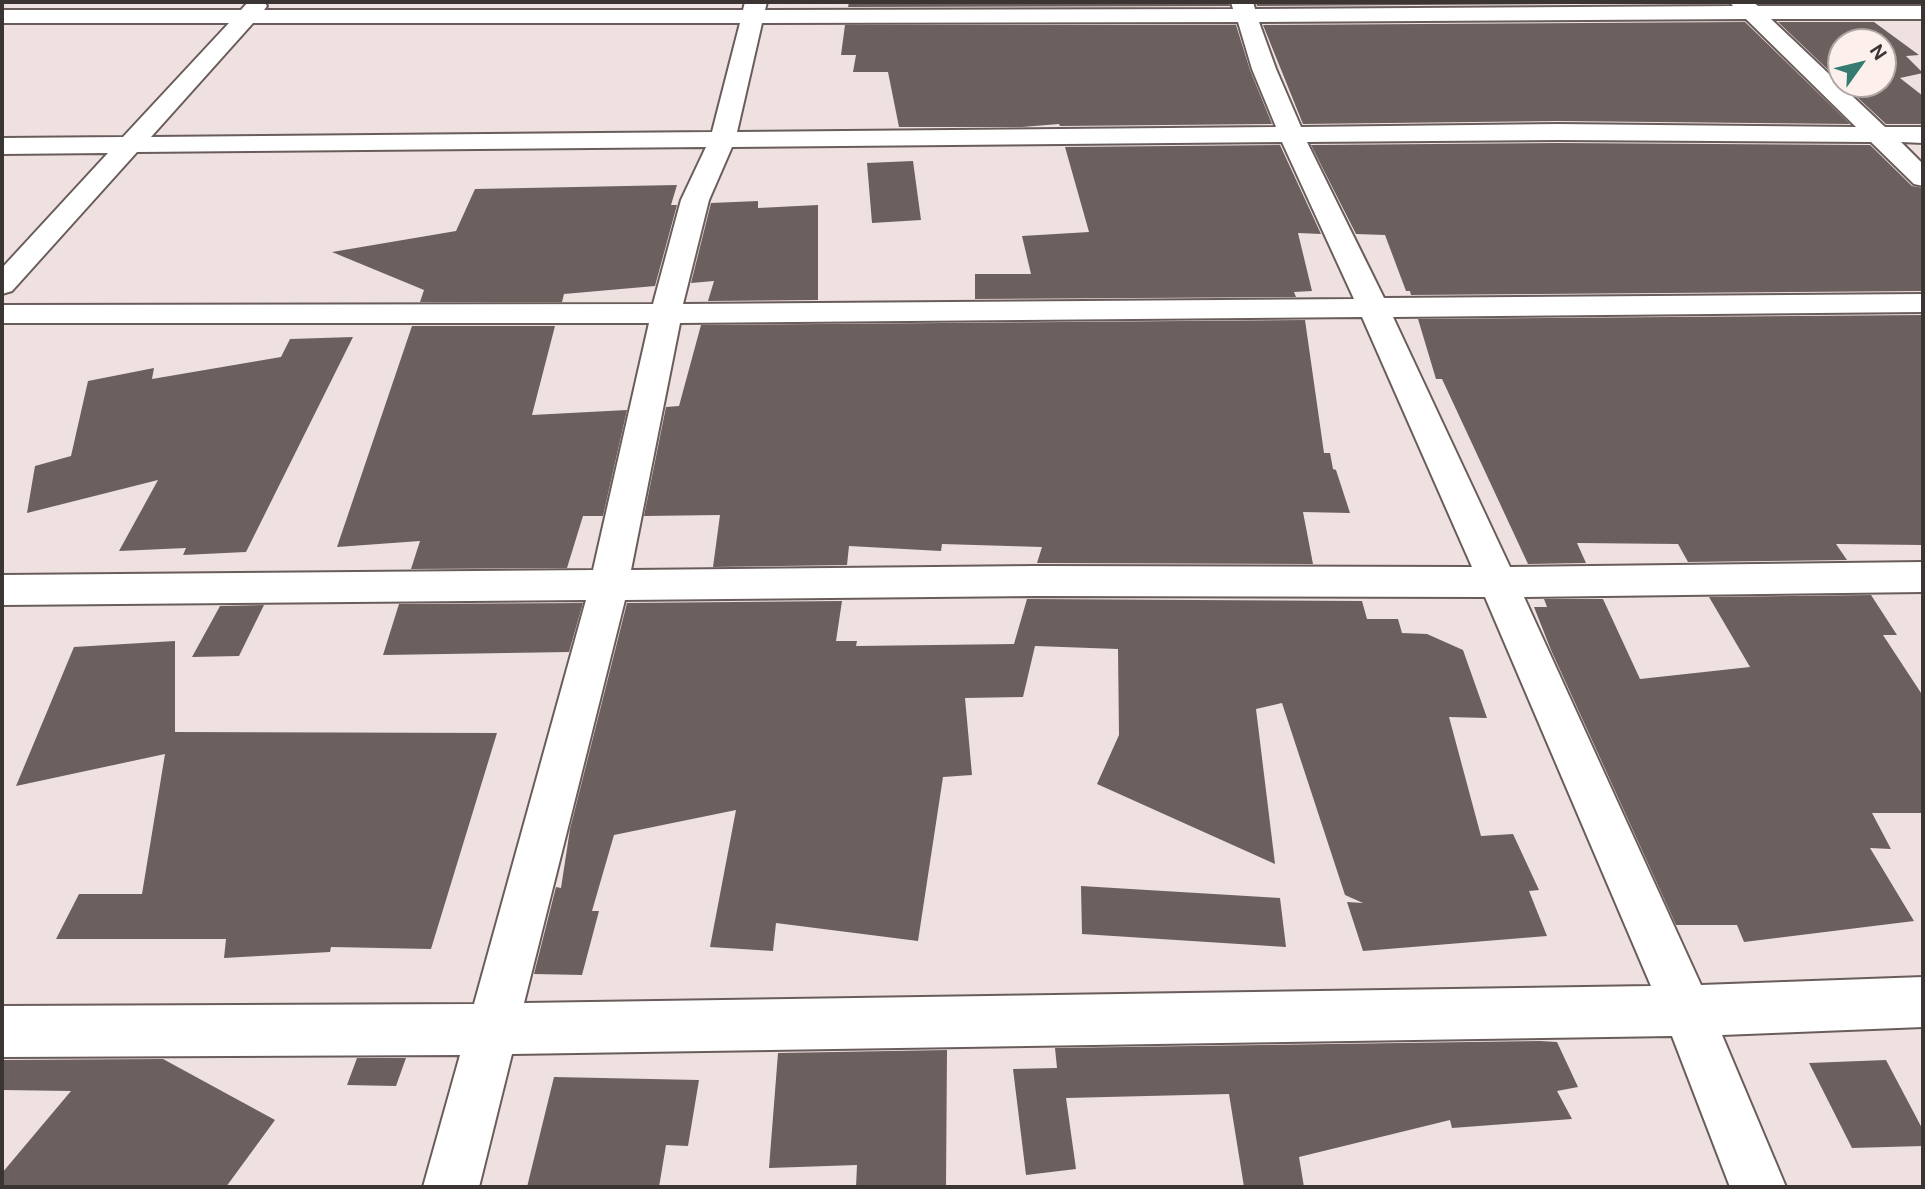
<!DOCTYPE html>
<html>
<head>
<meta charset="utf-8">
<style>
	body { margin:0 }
	#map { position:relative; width:1925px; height:1189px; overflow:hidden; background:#efe1df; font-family:"DM Sans",sans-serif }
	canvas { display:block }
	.frame { position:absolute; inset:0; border:4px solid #3a3433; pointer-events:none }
	.north { position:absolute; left:1827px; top:28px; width:70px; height:70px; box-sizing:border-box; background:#fcefec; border:2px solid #aea4a2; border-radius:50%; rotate:56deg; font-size:19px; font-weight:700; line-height:28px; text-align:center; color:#3a3433 }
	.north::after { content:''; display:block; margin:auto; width:24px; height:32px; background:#367b70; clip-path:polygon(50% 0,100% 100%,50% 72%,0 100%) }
</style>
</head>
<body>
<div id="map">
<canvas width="1925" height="1189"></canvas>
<div class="frame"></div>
<div class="north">N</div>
</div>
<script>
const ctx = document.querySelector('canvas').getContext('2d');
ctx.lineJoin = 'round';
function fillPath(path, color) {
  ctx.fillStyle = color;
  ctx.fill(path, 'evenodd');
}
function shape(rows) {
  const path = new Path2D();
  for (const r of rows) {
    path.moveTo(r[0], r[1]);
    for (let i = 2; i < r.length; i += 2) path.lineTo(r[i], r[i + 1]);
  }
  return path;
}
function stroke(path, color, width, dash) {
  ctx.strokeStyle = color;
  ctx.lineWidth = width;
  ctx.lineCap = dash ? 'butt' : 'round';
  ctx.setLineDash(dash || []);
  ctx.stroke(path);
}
fillPath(shape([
	[849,2,1229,2,1230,6,848,7],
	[1256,2,1727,2,1728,3,1257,6],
	[1745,22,1850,124,1558,121,1303,124,1263,25],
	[1778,22,1874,22,1919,55,1906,56,1923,73,1900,78,1923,96,1923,124,1886,124,1843,84,1883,84,1883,42,1841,42,1841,82],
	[845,25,1236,25,1250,70,1272,124,1060,126,1059,124,1022,127,899,127,888,72,853,72,856,55,841,55],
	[1558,143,1870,145,1912,186,1923,188,1923,291,1411,295,1410,291,1406,291,1385,235,1356,234,1311,145],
	[1280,145,1321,234,1298,233,1312,291,1294,292,1296,297,975,299,975,274,1031,274,1022,236,1089,232,1065,147],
	[913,161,921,220,872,223,867,163],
	[677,185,671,205,677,205,655,286,564,294,562,302,420,302,424,290,332,252,456,231,475,189],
	[758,201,758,208,818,205,818,300,708,301,714,281,691,283,711,203],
	[1923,315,1923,545,1836,544,1847,560,1688,562,1678,544,1577,543,1586,563,1528,564,1442,379,1436,379,1418,319],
	[1305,320,1324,453,1330,453,1333,469,1336,470,1350,513,1303,512,1313,564,1037,563,1042,547,942,544,941,551,849,546,847,565,713,567,720,515,644,516,666,407,679,406,701,325],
	[412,326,555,326,532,415,627,410,603,516,583,516,567,568,411,569,420,541,337,547],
	[353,337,246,552,183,555,186,548,119,551,158,480,27,513,35,466,71,456,88,381,154,368,152,379,281,357,290,339],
	[1871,595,1897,635,1883,635,1923,696,1923,813,1872,813,1891,849,1870,848,1914,921,1744,942,1737,925,1676,925,1551,650,1534,607,1547,607,1544,599,1603,599,1640,679,1750,667,1709,597],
	[1027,599,1362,601,1367,619,1398,619,1402,633,1427,634,1463,650,1487,718,1449,717,1481,836,1513,834,1539,890,1529,891,1547,936,1363,951,1347,902,1363,903,1345,895,1282,703,1256,709,1275,864,1097,784,1119,735,1118,649,1035,646,1023,697,965,698,972,775,943,777,918,941,776,923,773,951,710,947,736,810,614,835,592,911,599,911,582,975,534,974,556,887,561,888,570,829,627,603,842,601,836,641,857,641,856,646,1014,644],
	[583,603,569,652,383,655,399,604],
	[264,605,239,656,192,657,220,606],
	[175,641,175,732,497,733,431,949,331,947,330,952,224,958,226,939,56,939,79,894,142,894,165,754,16,786,74,647],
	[1081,886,1280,898,1286,947,1082,934],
	[1540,1041,1557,1042,1578,1087,1557,1091,1572,1119,1452,1128,1450,1120,1299,1157,1304,1187,1244,1187,1229,1094,1066,1098,1076,1169,1026,1175,1013,1069,1057,1068,1055,1048],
	[947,1050,946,1187,856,1187,857,1165,769,1168,778,1053],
	[357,1058,406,1058,396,1086,347,1085],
	[163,1059,275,1120,226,1187,2,1187,2,1173,71,1091,2,1090,2,1060],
	[1886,1060,1923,1130,1923,1146,1852,1148,1809,1063],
	[554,1077,699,1080,688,1146,666,1145,659,1187,527,1187]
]), '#6c605e');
const street = shape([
	[248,2,264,2,267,6,264,10,743,10,745,2,767,2,765,10,1233,9,1231,2,1253,2,1255,9,1733,6,1730,2,1753,2,1758,6,1923,6,1923,19,1771,19,1885,127,1923,127,1923,143,1901,142,1923,164,1923,186,1914,184,1871,142,1558,140,1307,142,1384,298,1923,294,1923,312,1393,317,1510,567,1923,562,1923,592,1524,597,1701,985,1923,977,1923,1027,1722,1035,1786,1187,1730,1187,1672,1036,512,1054,479,1187,423,1187,460,1055,2,1057,2,1006,474,1004,586,600,2,605,2,575,593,570,649,323,2,323,2,305,653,304,681,200,706,147,137,152,12,291,2,294,2,268,108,153,2,154,2,138,123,137,229,23,2,23,2,10,241,10,248,2],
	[1746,19,1856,127,1558,124,1301,127,1276,69,1259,22,1746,19],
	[1238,22,1252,69,1276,127,737,132,762,23,1238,22],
	[253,23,740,23,712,132,151,137,253,23],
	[1282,142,1354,299,683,304,709,200,732,147,1282,142],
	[1362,317,1472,567,1035,566,631,570,680,323,1362,317],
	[1035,596,1485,597,1651,986,524,1003,625,600,1035,596]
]);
stroke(street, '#695d5b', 4);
fillPath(street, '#fff');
</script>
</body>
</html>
